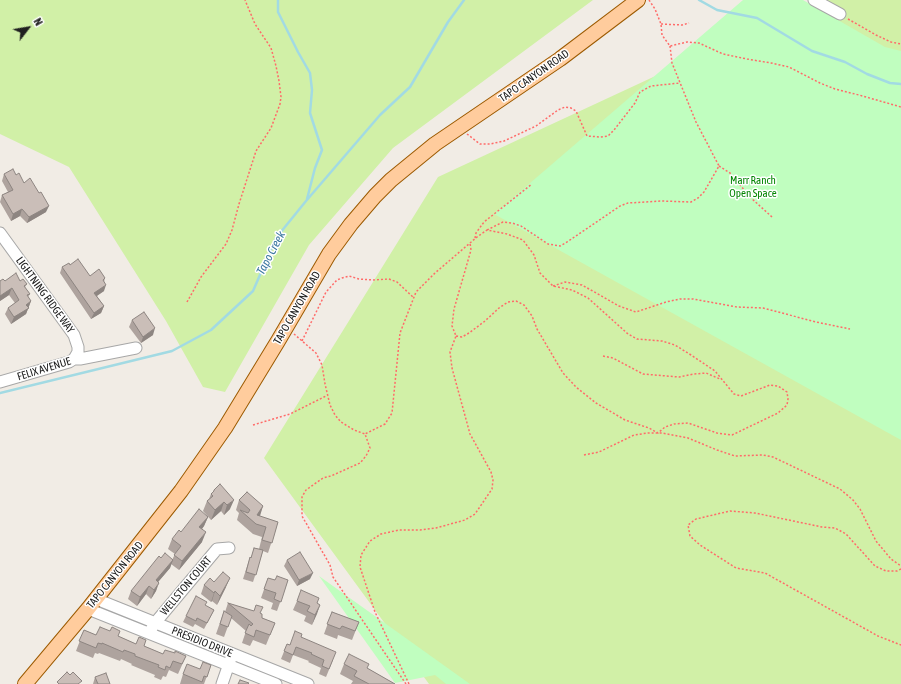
<!DOCTYPE html>
<html>
<head>
<meta charset="utf-8">
<style>
	body { margin:0 }
	#map { position:relative; width:901px; height:684px; overflow:hidden; background:#f1ece5; font-family:"Asap Condensed",sans-serif }
	canvas { display:block }
	.north { position:absolute; left:8px; top:8px; width:40px; height:40px; -webkit-text-stroke:3px #fff; paint-order:stroke; rotate:59deg; font-size:11px; font-weight:700; line-height:16px; text-align:center; color:#202020 }
	.north::after { content:''; display:block; margin:auto; width:14px; height:18px; background:#202020; clip-path:polygon(50% 0,100% 100%,50% 72%,0 100%) }
</style>
</head>
<body>
<div id="map">
<canvas width="901" height="684"></canvas>
<div class="north">N</div>
</div>
<script>
const ctx = document.querySelector('canvas').getContext('2d');
ctx.lineJoin = 'round';
function fillPath(path, color) {
  ctx.fillStyle = color;
  ctx.fill(path, 'evenodd');
}
function shape(rows) {
  const path = new Path2D();
  for (const r of rows) {
    path.moveTo(r[0], r[1]);
    for (let i = 2; i < r.length; i += 2) path.lineTo(r[i], r[i + 1]);
  }
  return path;
}
function stroke(path, color, width, dash) {
  ctx.strokeStyle = color;
  ctx.lineWidth = width;
  ctx.lineCap = dash ? 'butt' : 'round';
  ctx.setLineDash(dash || []);
  ctx.stroke(path);
}
function drawText(font, color, halo, rows, align = 'center') {
  ctx.font = font + ' "Asap Condensed",sans-serif';
  ctx.lineWidth = 3;
  ctx.setLineDash([]);
  ctx.textBaseline = 'middle';
  ctx.strokeStyle = halo;
  ctx.fillStyle = color;
  for (const [text, x, y, turn = 0] of rows) {
    ctx.save();
    ctx.translate(x, y);
    ctx.rotate((+turn || 0) * Math.PI / 180);
    ctx.textAlign = isNaN(turn) ? turn : align;
    if (halo) ctx.strokeText(text, 0, 0);
    ctx.fillText(text, 0, 0);
    ctx.restore();
  }
}
fillPath(shape([
	[0,0,593,0,393,148,309,245,225,392,203,387,166,321,69,167,0,134],
	[819,0,901,0,901,684,429,684,264,458,438,177]
]), '#d1f0a7');
fillPath(shape([
	[743,0,803,0,885,47,901,51,901,440,494,214],
	[319,576,470,684,446,684,435,675,395,683]
]), '#c0febf');
stroke(shape([
	[278,0,278,12,298,52,310,73,312,90,310,113,322,150,315,168,307,199],
	[699,0,717,10,757,18,812,51,845,62,867,74,890,83,901,84],
	[0,393,172,351,211,330,253,291,276,238,306,201,380,115,410,87,448,22,464,0]
]), '#a2dae3', 2.5);
const minor = shape([
	[814,0,840,14],
	[0,233,74,335,78,347,78,352,74,359],
	[0,382,69,362,74,359,80,359,136,348],
	[96,599,308,684],
	[88,609,276,684],
	[152,628,155,623,217,549,229,548],
	[222,684,231,658]
]);
const major = shape([
	[25,684,88,609,181,491,225,428,278,341,329,254,351,224,375,196,391,180,435,144,560,59,638,0]
]);
stroke(minor, '#a7a7a7', 13);
stroke(major, '#9c5a00', 16);
stroke(shape([
	[649,0,655,9,661,24,662,35,670,46,687,42,699,43,723,54,747,59,771,63,789,67,820,83,835,89,859,95,901,107],
	[848,19,876,35,891,42,901,44],
	[661,24,682,25,689,23],
	[467,134,480,144,490,144,504,141,536,126,558,110,565,107,571,108,576,111,587,136,600,137,608,136,614,130,635,103,640,92,651,86,680,83],
	[719,166,730,173,750,197,772,217],
	[487,230,503,222,512,223,521,226,548,244,560,246,567,242,620,206,628,203,662,201,691,202,698,198,704,192,719,166,696,122,672,63,670,46],
	[475,238,476,233,484,222,532,184],
	[553,286,565,282,582,285,619,306,636,312,666,302,680,299,693,299,737,307,763,308,816,322,850,329],
	[187,302,201,277,226,244,232,230,239,204,256,151,271,128,280,104,281,97,279,81,276,66,271,48,255,24,245,0],
	[294,334,316,353,322,365,325,384,330,405,335,415,341,422,354,430,365,434],
	[302,341,326,292,337,280,342,278,349,276,359,279,373,280,389,279,397,282,414,298],
	[603,356,613,358,643,374,679,377,694,374,706,373,720,379],
	[253,425,290,414,328,395],
	[584,455,599,452,634,435,648,433,662,433,688,438,717,450,735,456,763,455,773,457,840,489,853,500,860,509,876,541,891,559,901,566],
	[901,569,897,571,886,571,875,566,846,534,835,528,822,527,755,513,730,511,696,519,688,525,690,536,700,545,736,568,765,573,878,636,901,645],
	[406,684,333,577,330,565,302,516,302,497,306,490,323,478,331,476,360,463,366,456,370,448,365,434,385,424,392,413,400,333,416,292,435,273,477,237,487,230,507,234,523,240,534,255,540,273,553,286,572,290,588,298,628,334,637,339,662,341,675,345,691,355,715,371,734,394,741,396,770,385,778,386,787,392,788,399,787,405,778,413,732,435,717,433,688,423,674,424,665,427,658,433,649,428,625,420,596,403,576,387,563,373,537,329,532,316,524,305,516,301,508,302,499,308,485,321,469,333,462,337,456,336],
	[409,684,375,612,360,567,361,555,370,541,381,534,399,530,420,530,436,528,465,520,475,514,492,489,493,480,491,472,470,434,452,368,450,352,456,336,452,326,454,309,471,250,470,243]
]), '#ff6b69', 1.5, [2, 2]);
stroke(minor, '#fff', 11);
stroke(major, '#ffcc9d', 14);
fillPath(shape([
	[4,174,16,175,24,183,46,212,27,223,20,216,11,221,0,202,2,195,8,192,2,181],
	[70,265,90,276,105,278,104,282,104,291,97,296,104,306,101,313,91,319,60,273,62,267],
	[0,281,20,281,27,284,25,287,30,294,28,297,31,301,26,314,11,324,5,314,8,308,15,303,9,295,0,301],
	[132,320,153,335,141,343,129,327],
	[220,484,230,509,224,515,221,511,211,520,203,511,207,501,209,499,211,494,213,492,214,490],
	[239,500,263,506,259,516,278,522,268,553,263,551,253,582,243,579,250,557,251,558,254,548,259,549,262,537,253,534,237,520,239,513,236,510],
	[208,517,204,526,202,529,202,542,179,570,171,564,170,568,158,582,156,591,151,599,146,594,137,606,128,599,131,591,161,558,172,560,175,554,168,549,172,539,181,532],
	[287,560,310,579,297,586,284,566],
	[268,578,275,580,288,580,277,611,271,609,273,603,261,598],
	[214,582,226,587,217,605,212,601,211,602,201,594,204,585],
	[297,601,317,603,320,605,312,625,304,621,306,616,293,610],
	[228,603,260,613,262,618,275,623,266,645,253,640,250,646,242,643,246,631,231,618,224,637,216,634,224,611,225,612],
	[206,606,214,610,211,616,204,629,195,624,193,627,183,622,186,616],
	[332,612,359,622,352,640,338,635,337,639,324,634],
	[84,630,96,635,118,636,136,644,144,646,163,654,175,653,186,656,178,674,169,670,166,677,163,676,161,680,154,677,155,675,131,665,132,664,121,659,120,661,99,653,98,654,95,653,93,658,76,651],
	[301,637,333,660,326,677,319,674,321,668,308,662,309,661,293,655,290,663,281,659,287,644,290,645],
	[344,664,367,668,395,684,351,684,353,681,340,674],
	[211,665,204,684,180,684,183,674],
	[95,677,110,684,93,684]
]), '#aea39e');
fillPath(shape([
	[49,206,46,212,27,223,29,217],
	[22,209,20,216,11,221,13,214],
	[106,285,104,291,92,299,94,293],
	[12,288,9,295,0,301,0,296],
	[31,301,26,314,11,324,14,317,26,305],
	[104,306,101,313,91,319,94,313],
	[155,328,153,335,141,343,143,337],
	[234,500,230,509,224,515,227,505],
	[224,502,221,511,211,520,215,510],
	[263,506,260,516,255,523,257,515],
	[208,517,204,526,196,537,199,527],
	[206,532,202,542,179,570,182,561],
	[173,560,170,568,153,588,156,580],
	[313,573,310,579,297,586,299,580],
	[230,578,226,587,217,605,220,596],
	[159,583,156,591,151,599,154,590],
	[149,586,146,594,137,606,140,597],
	[215,591,212,601,211,602,214,593],
	[320,605,317,614,312,625,315,615]
]), '#8d8581');
const building = shape([
	[13,169,16,175,19,173,24,183,30,178,39,193,41,192,49,206,29,217,22,209,13,214,2,195,13,190,4,174,13,169],
	[78,259,90,276,99,269,105,278,103,280,106,285,94,293,104,306,94,313,62,267,69,263,70,265,78,259],
	[16,273,20,281,23,279,27,284,24,286,30,294,27,295,31,301,26,305,29,308,14,317,8,308,19,300,12,288,0,296,0,281,3,279,5,281,16,273],
	[144,312,155,328,143,337,132,320,144,312],
	[220,484,234,500,227,505,224,502,215,510,207,501,213,496,211,494,214,491,214,490,220,484],
	[247,492,263,506,257,515,278,522,272,543,262,540,266,527,256,524,240,510,248,513,250,510,239,500,247,492],
	[199,509,208,517,199,527,206,532,182,561,174,555,181,546,172,539,179,530,181,532,199,509],
	[254,548,263,550,256,575,246,572,250,557,251,558,254,548],
	[300,552,313,573,299,580,287,560,300,552],
	[165,553,173,560,156,580,159,583,154,590,149,586,140,597,131,591,159,556,161,558,165,553],
	[223,572,230,578,220,596,215,591,214,593,204,585,210,578,214,582,223,572],
	[277,576,288,580,281,602,274,599,276,593,264,589,268,578,275,580,277,576],
	[301,590,319,598,317,603,320,605,315,615,307,611,310,606,297,601,301,590],
	[196,596,207,602,205,605,214,610,207,623,197,618,196,621,186,616,196,596],
	[228,603,254,611,256,605,263,607,260,613,262,614,262,618,275,623,270,635,256,630,254,637,245,633,249,624,251,626,253,624,228,603],
	[224,611,232,616,228,627,220,624,224,611],
	[332,612,359,622,355,631,342,626,340,629,327,624,332,612],
	[100,627,110,631,112,627,120,631,118,636,136,644,139,637,146,640,144,646,163,654,165,650,175,653,175,651,186,656,182,664,173,661,170,668,166,666,165,670,158,667,159,665,135,656,135,654,124,650,123,652,102,643,102,644,98,643,96,648,79,641,84,630,96,635,100,627],
	[295,631,302,634,301,637,336,652,329,669,322,666,324,660,311,654,312,653,296,647,293,655,284,651,287,644,290,645,295,631],
	[349,654,369,664,367,668,395,684,369,684,354,676,357,671,344,664,349,654],
	[203,662,211,665,207,677,204,676,202,682,183,674,187,664,200,669,203,662],
	[67,672,70,675,73,672,82,681,78,684,59,684,57,682,67,672],
	[106,673,110,684,98,684,95,677,106,673],
	[240,680,249,683,248,684,238,684,240,680]
]);
fillPath(building, '#cabeb8');
stroke(building, '#8d8581', 1);
drawText('11px', '#202020', '#fff', [
	["TAPO CANYON ROAD",534,76,-35],
	["LIGHTNING RIDGE WAY",45,295,54],
	["TAPO CANYON ROAD",297,308,-60],
	["FELIX AVENUE",44,369,-17],
	["TAPO CANYON ROAD",115,575,-51],
	["WELLSTON COURT",186,586,-50],
	["PRESIDIO DRIVE",202,642,22]
]);
drawText('11px', '#038502', '#fff', [
	["Marr Ranch",753,181],
	["Open Space",753,194]
]);
drawText('italic 12px', '#3b77a1', '#fff', [
	["Tapo Creek",271,253,-62]
]);
</script>
</body>
</html>
